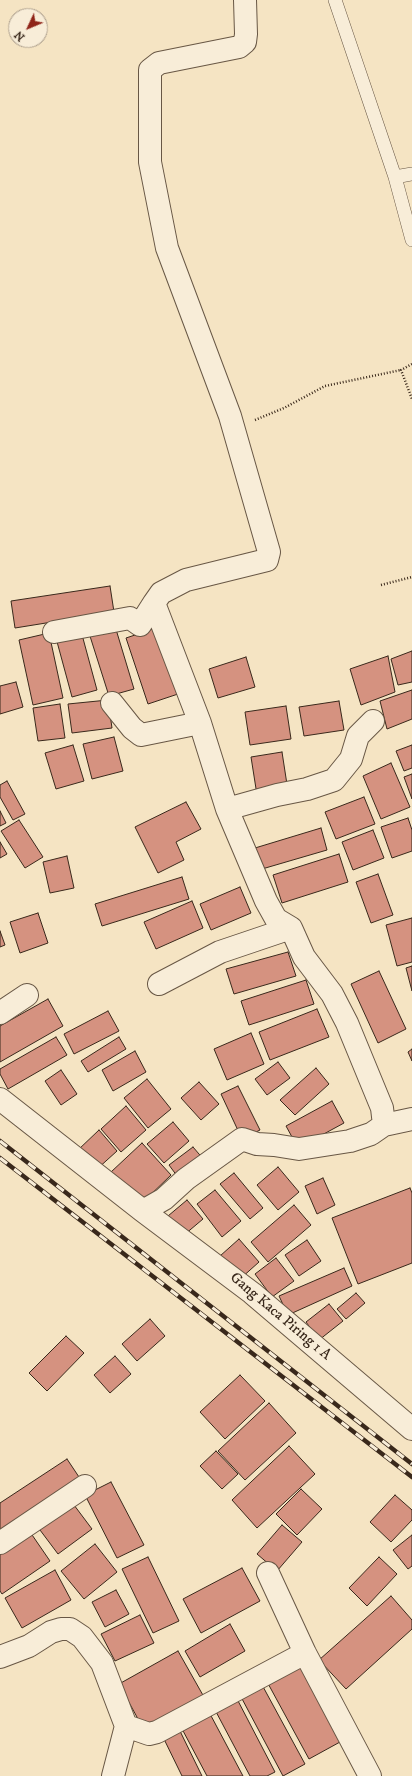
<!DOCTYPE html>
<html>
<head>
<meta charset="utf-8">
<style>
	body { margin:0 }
	#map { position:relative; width:412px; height:1776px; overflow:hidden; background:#f5e4c3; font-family:"IM FELL DW Pica",serif }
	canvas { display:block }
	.north { position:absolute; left:8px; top:8px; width:40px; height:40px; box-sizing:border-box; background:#f8edd8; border:1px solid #ac9e8c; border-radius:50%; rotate:226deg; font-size:11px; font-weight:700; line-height:16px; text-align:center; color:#39281b }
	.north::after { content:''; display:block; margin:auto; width:14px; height:18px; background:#8f2418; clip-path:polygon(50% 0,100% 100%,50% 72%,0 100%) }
</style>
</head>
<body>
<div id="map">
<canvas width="412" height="1776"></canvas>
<div class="north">N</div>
</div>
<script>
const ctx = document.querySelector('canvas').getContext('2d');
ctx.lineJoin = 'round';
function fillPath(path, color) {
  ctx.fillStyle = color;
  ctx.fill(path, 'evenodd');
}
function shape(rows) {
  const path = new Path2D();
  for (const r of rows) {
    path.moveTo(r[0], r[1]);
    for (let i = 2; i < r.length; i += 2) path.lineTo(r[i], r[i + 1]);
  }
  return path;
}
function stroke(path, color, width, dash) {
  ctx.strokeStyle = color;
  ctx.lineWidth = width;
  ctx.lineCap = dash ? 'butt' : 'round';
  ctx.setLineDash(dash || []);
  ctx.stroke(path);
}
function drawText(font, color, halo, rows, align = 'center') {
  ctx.font = font + ' "IM FELL DW Pica",serif';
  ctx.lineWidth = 4;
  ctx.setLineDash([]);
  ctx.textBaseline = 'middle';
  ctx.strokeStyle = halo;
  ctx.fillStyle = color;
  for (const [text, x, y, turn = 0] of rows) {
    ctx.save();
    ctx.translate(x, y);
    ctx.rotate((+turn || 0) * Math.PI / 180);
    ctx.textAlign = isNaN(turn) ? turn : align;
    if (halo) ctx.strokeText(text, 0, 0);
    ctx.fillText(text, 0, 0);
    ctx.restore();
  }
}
const building = shape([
	[110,586,114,612,15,628,11,601,110,586],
	[115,626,134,689,109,696,89,633,115,626],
	[156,628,178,694,148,704,126,638,156,628],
	[81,631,97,690,72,697,56,638,81,631],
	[49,633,63,698,33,705,19,640,49,633],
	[412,651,412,682,398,685,391,659,412,651],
	[388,656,395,692,361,705,350,669,388,656],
	[246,657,255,687,218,698,209,669,246,657],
	[16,682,23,707,0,714,0,686,16,682],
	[412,690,412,719,387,729,380,701,412,690],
	[108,700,112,728,72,733,68,704,108,700],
	[339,701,344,730,304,736,299,707,339,701],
	[60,704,65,738,38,741,33,708,60,704],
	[286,706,291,739,250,745,245,712,286,706],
	[114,737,123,771,92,779,83,744,114,737],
	[73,745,84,781,56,789,45,753,73,745],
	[412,745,412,768,404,771,396,751,412,745],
	[282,752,288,791,257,795,251,757,282,752],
	[391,763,410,807,381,819,363,776,391,763],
	[412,774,412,799,404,777,412,774],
	[7,781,25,814,13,820,0,797,0,785,7,781],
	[364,797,375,824,336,839,325,812,364,797],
	[186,802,201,829,176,842,184,860,158,873,135,827,186,802],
	[0,811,6,823,0,826,0,811],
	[408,818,412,830,412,851,392,858,381,827,408,818],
	[19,820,43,857,25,868,1,831,19,820],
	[321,828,327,850,262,869,255,848,321,828],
	[373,830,384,858,353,870,342,842,373,830],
	[0,842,7,854,0,858,0,842],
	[339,854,348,882,282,903,273,875,339,854],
	[67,856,74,888,50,893,43,862,67,856],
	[378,874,393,915,371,923,356,882,378,874],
	[182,877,189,899,102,926,95,904,182,877],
	[240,887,251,913,211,930,200,904,240,887],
	[192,901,203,928,156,949,144,922,192,901],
	[38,913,48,943,20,953,10,922,38,913],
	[412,918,412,962,397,966,386,925,412,918],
	[0,931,5,945,0,947,0,931],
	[288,952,296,976,234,994,226,969,288,952],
	[412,966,412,991,406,968,412,966],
	[379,971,406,1029,378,1043,351,984,379,971],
	[306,980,314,1004,249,1025,241,1001,306,980],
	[48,999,63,1026,0,1062,0,1026,48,999],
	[317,1009,329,1037,270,1060,259,1032,317,1009],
	[108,1011,119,1031,74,1054,64,1034,108,1011],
	[251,1033,264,1064,227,1080,214,1049,251,1033],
	[56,1037,67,1055,8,1089,0,1074,0,1069,56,1037],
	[119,1037,126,1049,88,1072,81,1061,119,1037],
	[412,1049,412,1061,408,1052,412,1049],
	[135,1051,146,1072,113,1091,102,1070,135,1051],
	[278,1062,290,1078,267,1095,255,1079,278,1062],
	[316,1068,329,1084,295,1115,280,1100,316,1068],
	[61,1070,77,1094,61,1105,45,1081,61,1070],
	[147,1079,171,1109,148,1128,124,1098,147,1079],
	[199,1082,219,1104,201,1120,181,1098,199,1082],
	[238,1086,260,1130,242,1139,221,1094,238,1086],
	[332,1101,344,1123,298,1148,286,1126,332,1101],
	[126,1106,146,1130,121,1152,101,1129,126,1106],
	[173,1122,189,1141,164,1163,147,1144,173,1122],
	[99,1130,117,1151,96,1170,78,1150,99,1130],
	[142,1143,171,1175,141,1204,111,1172,142,1143],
	[193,1147,205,1161,180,1180,169,1165,193,1147],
	[278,1167,299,1192,278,1210,257,1185,278,1167],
	[234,1173,263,1208,250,1219,220,1184,234,1173],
	[323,1178,335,1205,317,1214,305,1186,323,1178],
	[410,1188,412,1193,412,1263,358,1284,332,1218,410,1188],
	[215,1190,241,1221,222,1237,197,1204,215,1190],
	[187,1200,203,1219,184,1235,168,1216,187,1200],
	[294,1205,311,1225,268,1262,251,1242,294,1205],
	[239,1239,259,1262,240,1279,220,1256,239,1239],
	[307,1240,321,1261,299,1276,285,1255,307,1240],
	[276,1258,294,1281,272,1297,255,1274,276,1258],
	[344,1268,352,1286,288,1315,279,1296,344,1268],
	[356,1293,365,1303,346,1319,337,1309,356,1293],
	[329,1304,343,1321,319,1340,306,1322,329,1304],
	[150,1319,165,1336,137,1361,122,1344,150,1319],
	[66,1336,84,1353,47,1391,29,1373,66,1336],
	[115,1356,131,1374,110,1393,94,1375,115,1356],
	[240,1375,265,1401,225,1439,200,1412,240,1375],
	[269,1403,296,1433,245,1480,218,1451,269,1403],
	[289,1446,315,1474,257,1528,232,1500,289,1446],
	[216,1451,238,1474,222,1489,200,1466,216,1451],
	[67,1459,83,1483,0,1539,0,1503,67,1459],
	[111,1482,144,1545,117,1558,85,1495,111,1482],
	[301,1489,322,1509,297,1535,276,1514,301,1489],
	[395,1495,412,1510,412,1520,391,1542,370,1522,395,1495],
	[71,1501,92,1529,58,1554,37,1526,71,1501],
	[282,1525,302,1542,277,1571,257,1554,282,1525],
	[28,1529,50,1561,2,1594,0,1591,0,1548,28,1529],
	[412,1535,412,1566,408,1569,393,1550,412,1535],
	[95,1544,117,1572,84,1599,61,1571,95,1544],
	[148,1557,179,1621,153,1633,122,1569,148,1557],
	[379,1557,397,1574,367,1606,349,1588,379,1557],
	[242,1568,260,1601,201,1633,183,1599,242,1568],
	[55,1570,71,1600,22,1628,5,1598,55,1570],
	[116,1590,129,1614,105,1627,92,1602,116,1590],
	[391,1596,412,1620,412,1629,346,1689,319,1660,391,1596],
	[140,1615,154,1643,115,1661,101,1634,140,1615],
	[230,1624,245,1651,200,1677,185,1651,230,1624],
	[178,1651,204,1697,144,1730,119,1684,178,1651],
	[297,1661,340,1742,309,1759,265,1678,297,1661],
	[261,1683,305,1764,283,1776,240,1695,261,1683],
	[236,1697,275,1772,267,1776,250,1776,214,1708,236,1697],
	[209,1712,243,1776,207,1776,181,1727,209,1712],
	[178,1727,202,1776,182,1776,162,1735,178,1727]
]);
fillPath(building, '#d59280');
stroke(building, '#39281b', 1);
const service = shape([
	[335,0,395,177,412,240],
	[395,177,412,174]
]);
const minor = shape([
	[245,0,246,34,245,42,239,47,159,63,150,70,150,162,167,248,230,416,269,552,267,560,186,580,161,593,154,603,200,723,227,809,266,901,276,919,291,928,304,957,332,994,347,1023,382,1108,384,1125],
	[54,632,130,618,140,625,154,603],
	[112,703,132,728,141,735,200,723],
	[227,809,277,795,307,789,334,780,351,759,358,736,373,721],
	[159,984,220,952,291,928],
	[0,1013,27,995],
	[0,1099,143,1211,252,1293,412,1429],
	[143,1211,164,1199,186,1179,242,1139,257,1144,274,1145,299,1149,350,1141,371,1134,384,1125,412,1119],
	[0,1543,85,1486],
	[268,1573,305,1653,370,1776],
	[0,1657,29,1646,51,1632,61,1629,70,1629,82,1637,102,1663,126,1726,113,1776],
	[126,1726,149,1734,157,1732,305,1653]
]);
stroke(service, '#685745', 14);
stroke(minor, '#685745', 24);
stroke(shape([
	[412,364,401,370,412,399],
	[255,420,284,408,325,386,401,370],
	[381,585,412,577]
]), '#39281b', 2.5, [1, 2]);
stroke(service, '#f8edd8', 13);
stroke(minor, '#f8edd8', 22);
const rail = shape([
	[0,1141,412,1464],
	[0,1158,412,1477]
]);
stroke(rail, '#39281b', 4.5);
stroke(rail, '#f8edd8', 3, [9]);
drawText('15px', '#39281b', '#f8edd8', [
	["Gang Kaca Piring 1 A",280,1317,40]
]);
</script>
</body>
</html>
